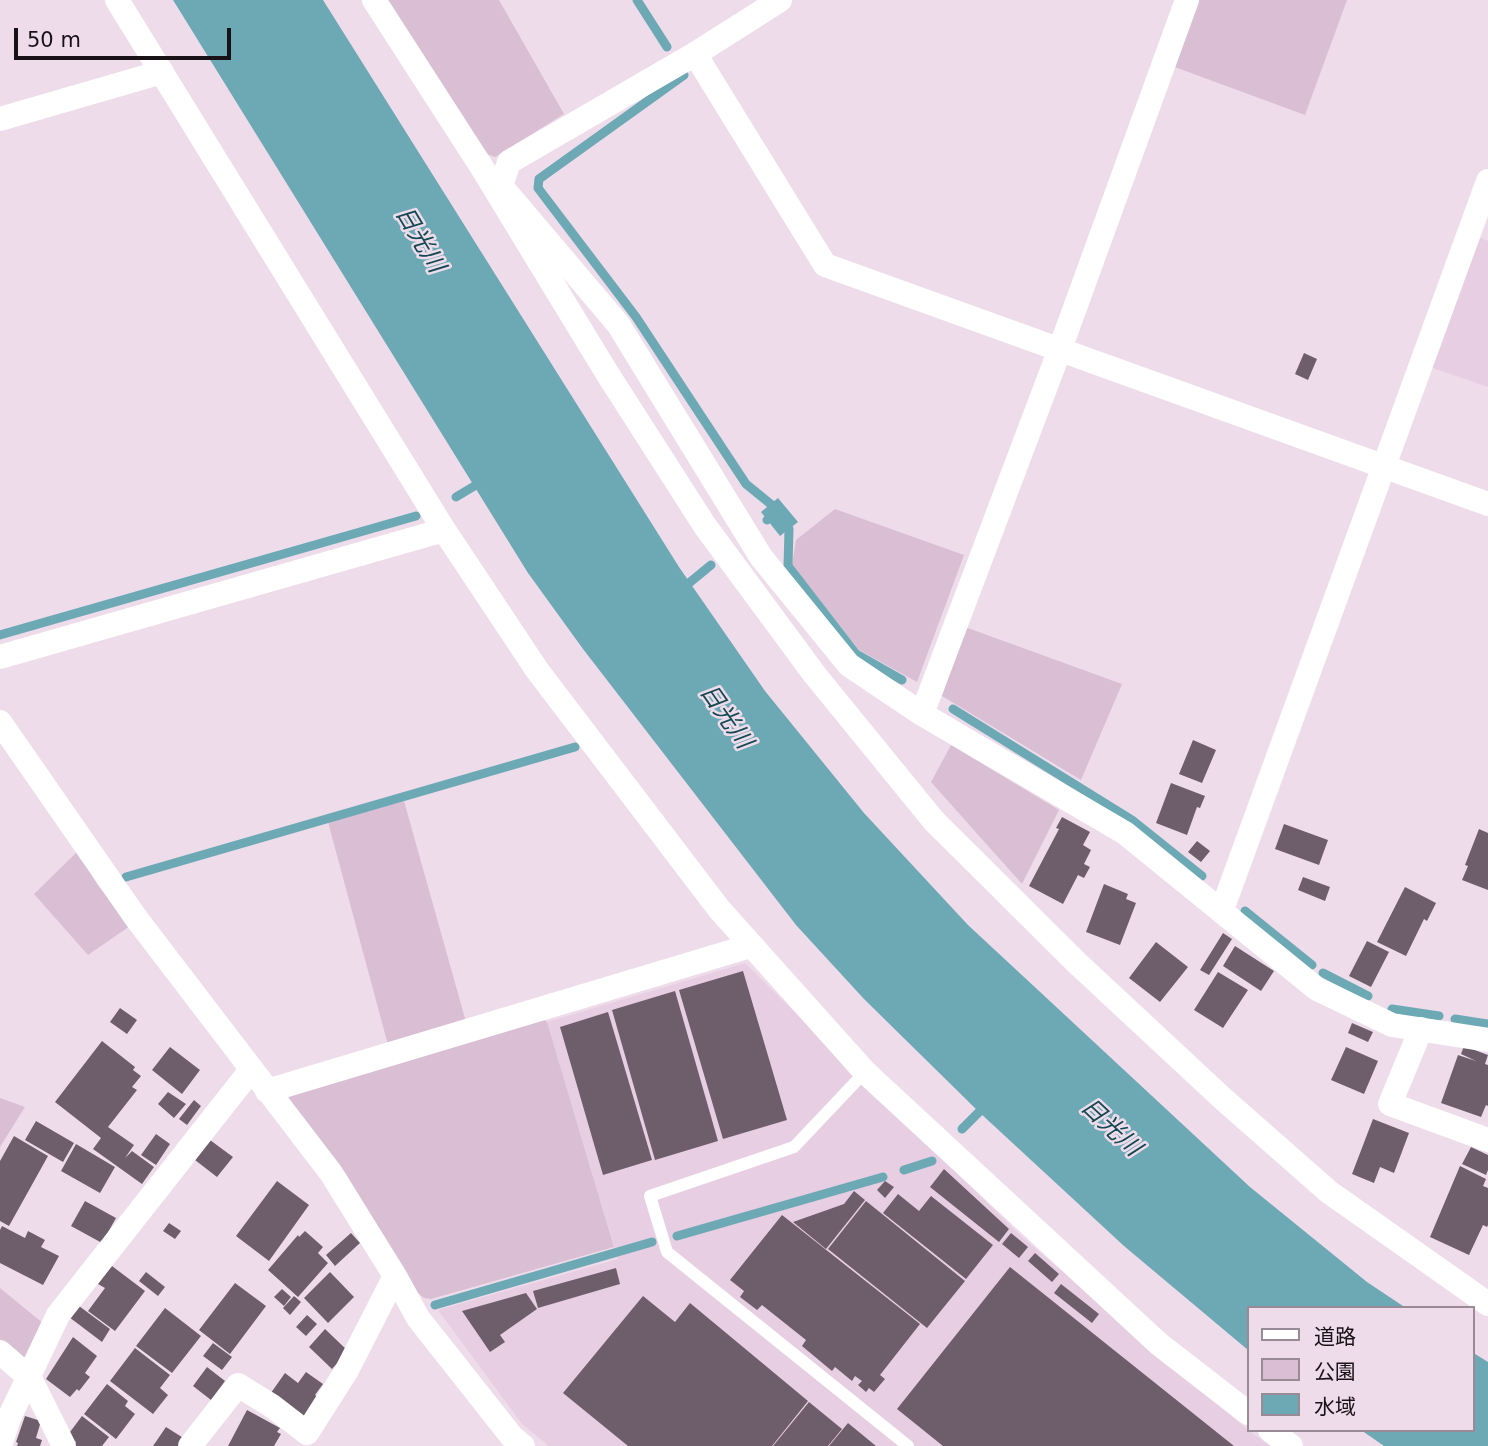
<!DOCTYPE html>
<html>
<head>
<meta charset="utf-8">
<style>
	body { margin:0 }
	#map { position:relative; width:1488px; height:1446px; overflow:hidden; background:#efdceb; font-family:"DejaVu Sans","Noto Sans JP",sans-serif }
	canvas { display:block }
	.legend { position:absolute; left:1247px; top:1306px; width:228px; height:126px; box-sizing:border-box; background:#efdceb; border:2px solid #998b96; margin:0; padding:9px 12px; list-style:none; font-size:21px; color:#181217 }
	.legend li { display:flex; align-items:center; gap:14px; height:35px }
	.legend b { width:35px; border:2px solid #998b96 }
	.scale { position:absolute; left:14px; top:28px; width:217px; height:32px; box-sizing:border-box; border:4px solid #181217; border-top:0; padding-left:9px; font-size:21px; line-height:24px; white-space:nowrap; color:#181217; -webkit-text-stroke:5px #efdceb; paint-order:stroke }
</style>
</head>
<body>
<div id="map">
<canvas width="1488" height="1446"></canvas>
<ul class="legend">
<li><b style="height:9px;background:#fff"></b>道路</li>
<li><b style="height:19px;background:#d9bed4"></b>公園</li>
<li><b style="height:19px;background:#6da9b5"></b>水域</li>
</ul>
<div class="scale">50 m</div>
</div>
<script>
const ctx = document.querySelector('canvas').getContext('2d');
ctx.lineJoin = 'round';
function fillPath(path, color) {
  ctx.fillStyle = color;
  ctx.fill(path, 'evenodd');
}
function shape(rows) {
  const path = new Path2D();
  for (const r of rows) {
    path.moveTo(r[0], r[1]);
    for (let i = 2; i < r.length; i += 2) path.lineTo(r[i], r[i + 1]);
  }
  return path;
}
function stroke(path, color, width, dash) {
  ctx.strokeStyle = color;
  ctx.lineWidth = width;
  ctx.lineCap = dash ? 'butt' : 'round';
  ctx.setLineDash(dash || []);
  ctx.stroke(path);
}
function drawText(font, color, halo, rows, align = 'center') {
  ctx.font = font + ' "DejaVu Sans","Noto Sans JP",sans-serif';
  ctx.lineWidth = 5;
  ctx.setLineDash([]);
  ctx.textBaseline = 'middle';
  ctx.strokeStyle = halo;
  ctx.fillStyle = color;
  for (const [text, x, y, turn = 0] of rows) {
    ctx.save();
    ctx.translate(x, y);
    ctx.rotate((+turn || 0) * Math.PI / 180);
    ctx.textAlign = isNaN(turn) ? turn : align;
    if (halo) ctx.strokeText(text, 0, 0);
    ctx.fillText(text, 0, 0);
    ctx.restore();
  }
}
fillPath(shape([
	[1478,237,1488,241,1488,387,1430,367],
	[745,963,1022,1237,1248,1430,1270,1446,549,1446,522,1424,438,1310,618,1259,547,1022]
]), '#e7cee2');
fillPath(shape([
	[382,0,499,0,564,114,495,157,476,150],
	[1196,0,1347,0,1305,115,1172,66],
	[835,509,964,555,917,682,859,650,792,565,796,540],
	[965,627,1122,684,1081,780,942,696],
	[951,745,1059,810,1022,884,931,782],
	[404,801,466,1022,388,1045,328,822],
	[78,851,97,884,130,926,88,955,34,894],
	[538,1013,547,1022,614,1247,431,1299,424,1298,418,1293,346,1174,284,1093],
	[0,1098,25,1107,0,1147],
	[0,1288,44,1324,29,1362,0,1343]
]), '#d9bed4');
fillPath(shape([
	[173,0,323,0,679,567,765,691,864,813,968,925,1250,1187,1367,1282,1406,1308,1248,1308,1248,1350,1124,1246,979,1112,864,999,796,925,583,649,528,573],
	[778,498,798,522,780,536,761,512],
	[1472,1352,1488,1362,1488,1446,1384,1446,1361,1430,1472,1430]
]), '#6da9b5');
stroke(shape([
	[637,0,667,47],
	[684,75,539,179,538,188,636,317,746,484,778,510,767,520],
	[456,497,481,482],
	[784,521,789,529,788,566,856,654,902,680],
	[683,588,711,565],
	[0,635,416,516],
	[953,709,1132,820,1202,876],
	[126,877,575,747],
	[1245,911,1312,965],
	[1323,973,1368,996],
	[1392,1009,1439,1016],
	[1455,1019,1488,1024],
	[962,1129,985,1106],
	[904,1170,932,1161],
	[677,1236,883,1177],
	[435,1305,652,1242]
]), '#6da9b5', 9);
fillPath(shape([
	[1304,353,1317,359,1308,380,1295,374],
	[1193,740,1216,750,1202,783,1179,774],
	[1171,783,1205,796,1200,808,1197,807,1187,835,1156,823],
	[1062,817,1090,832,1083,845,1091,850,1084,864,1090,867,1084,878,1078,875,1063,904,1029,886,1059,829,1056,828],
	[1284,824,1328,840,1319,865,1275,849],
	[1479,829,1488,833,1488,890,1462,880,1468,866,1465,865],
	[1197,841,1210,851,1201,862,1188,852],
	[1303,877,1330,887,1325,901,1298,890],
	[1104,884,1128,894,1126,899,1136,903,1120,945,1086,932],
	[1405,887,1436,903,1427,921,1424,919,1406,956,1377,942],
	[1223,933,1232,939,1209,975,1200,970],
	[1367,941,1389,952,1371,987,1349,976],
	[1156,942,1188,967,1160,1002,1129,978],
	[1235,946,1274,971,1261,991,1223,966],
	[743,971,787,1120,723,1139,679,990],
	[1218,972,1248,990,1223,1028,1194,1010],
	[675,991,718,1141,655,1160,612,1010],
	[120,1008,137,1020,127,1034,110,1022],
	[608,1012,652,1160,603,1175,560,1027],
	[1352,1023,1373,1032,1368,1042,1348,1033],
	[102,1041,135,1067,133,1070,141,1076,132,1087,137,1090,108,1127,134,1145,125,1158,132,1151,154,1167,142,1184,93,1149,101,1138,55,1102],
	[1464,1046,1488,1055,1485,1064,1488,1065,1488,1106,1486,1105,1481,1117,1441,1103,1458,1055,1476,1061,1461,1054],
	[170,1047,200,1070,182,1094,152,1070],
	[1346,1047,1378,1061,1364,1094,1331,1080],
	[168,1092,186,1104,174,1118,158,1104],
	[194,1100,201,1106,187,1125,179,1119],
	[1373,1119,1409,1133,1394,1173,1380,1167,1374,1183,1352,1174],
	[36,1121,74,1143,63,1162,25,1140],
	[156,1134,170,1144,156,1165,141,1155],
	[14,1136,48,1156,9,1226,0,1221,0,1161],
	[210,1140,233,1157,217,1177,195,1160],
	[76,1144,115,1167,100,1193,61,1171],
	[1471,1147,1488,1155,1488,1170,1486,1175,1462,1164],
	[1460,1166,1486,1179,1483,1186,1488,1188,1488,1225,1487,1227,1483,1225,1469,1255,1430,1237],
	[944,1169,1009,1229,999,1242,930,1187],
	[277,1181,309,1205,269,1261,236,1236],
	[885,1181,894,1187,885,1198,877,1190],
	[854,1191,865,1200,826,1249,793,1222,844,1204],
	[898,1194,919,1211,931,1196,993,1245,966,1279,883,1213],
	[85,1201,116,1218,102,1243,71,1226],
	[866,1201,965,1281,927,1328,828,1249],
	[782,1215,920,1324,880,1375,885,1379,874,1392,869,1388,866,1392,858,1385,862,1381,855,1376,852,1381,835,1367,832,1371,802,1346,806,1340,762,1305,757,1310,740,1297,744,1291,730,1280],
	[169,1223,181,1231,175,1239,163,1231],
	[2,1226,25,1238,28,1231,45,1240,41,1247,59,1256,43,1285,0,1263,0,1230],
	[305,1231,323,1247,318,1253,328,1263,298,1297,268,1270,298,1235,299,1237],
	[351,1233,360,1243,335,1266,326,1255],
	[1011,1233,1028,1247,1019,1258,1002,1244],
	[1035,1253,1059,1274,1052,1282,1028,1261],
	[112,1266,145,1291,115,1331,88,1311,105,1288,98,1284],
	[1010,1267,1234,1446,943,1446,897,1409],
	[616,1268,620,1284,538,1308,533,1291],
	[146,1272,165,1287,158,1296,139,1281],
	[330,1272,354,1297,328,1323,304,1298],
	[235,1283,266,1306,230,1354,199,1330],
	[1061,1284,1099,1314,1092,1323,1054,1293],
	[282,1289,291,1297,284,1306,274,1297],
	[526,1293,537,1309,500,1335,505,1342,490,1352,462,1311],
	[294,1296,301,1302,290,1315,283,1308],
	[643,1296,675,1322,690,1303,808,1401,772,1446,628,1446,563,1393],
	[79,1306,110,1329,102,1342,69,1317],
	[165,1308,201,1336,172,1373,136,1346],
	[307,1315,317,1324,306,1336,296,1327],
	[325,1329,348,1351,332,1369,309,1347],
	[73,1337,97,1356,85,1373,90,1377,79,1391,77,1389,70,1397,46,1379],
	[213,1343,232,1357,222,1370,203,1356],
	[135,1348,170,1375,160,1388,168,1395,153,1414,110,1381],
	[207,1367,225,1381,211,1400,193,1386],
	[306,1372,323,1384,315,1395,318,1397,301,1420,268,1397,285,1373,298,1383],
	[107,1384,128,1401,125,1406,135,1414,116,1439,84,1414],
	[809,1402,842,1429,828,1446,773,1446],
	[247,1410,280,1428,277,1432,281,1434,274,1446,228,1446],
	[25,1416,41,1421,36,1438,42,1440,40,1446,17,1446,18,1443,16,1442],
	[82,1416,109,1437,102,1446,73,1446,76,1442,67,1436],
	[848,1423,876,1446,829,1446],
	[166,1427,185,1439,180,1446,153,1446]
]), '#6e5e6b');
stroke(shape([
	[865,1072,794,1147,650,1196,667,1252,908,1446]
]), '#fff', 12);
stroke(shape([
	[117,0,444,530,537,670,719,909,865,1072,1159,1344,1248,1413],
	[374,0,481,166,607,373,705,526,815,675,934,821,1076,962,1221,1097,1329,1192,1488,1304],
	[780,0,695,54,509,162,501,186,618,324,761,557,849,665,922,714,1125,833,1317,989,1392,1025,1488,1040],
	[695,54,825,265,1488,504],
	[0,119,162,72],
	[0,657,444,530],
	[922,714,1060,349,1187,0],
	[0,722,136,918,331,1173,395,1276,418,1318,512,1437,523,1446],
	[1222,910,1488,181],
	[1421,1029,1390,1104,1488,1140],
	[267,1091,750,946],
	[0,1352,30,1378,64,1446],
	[1270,1430,1291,1446],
	[0,1446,9,1418,58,1315,251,1070],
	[190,1446,238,1385,272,1406,307,1433,347,1370,395,1276]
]), '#fff', 24);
drawText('italic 24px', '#134953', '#efdceb', [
	["日光川",419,240,59],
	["日光川",725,717,55],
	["日光川",1110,1128,43]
]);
</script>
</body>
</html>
